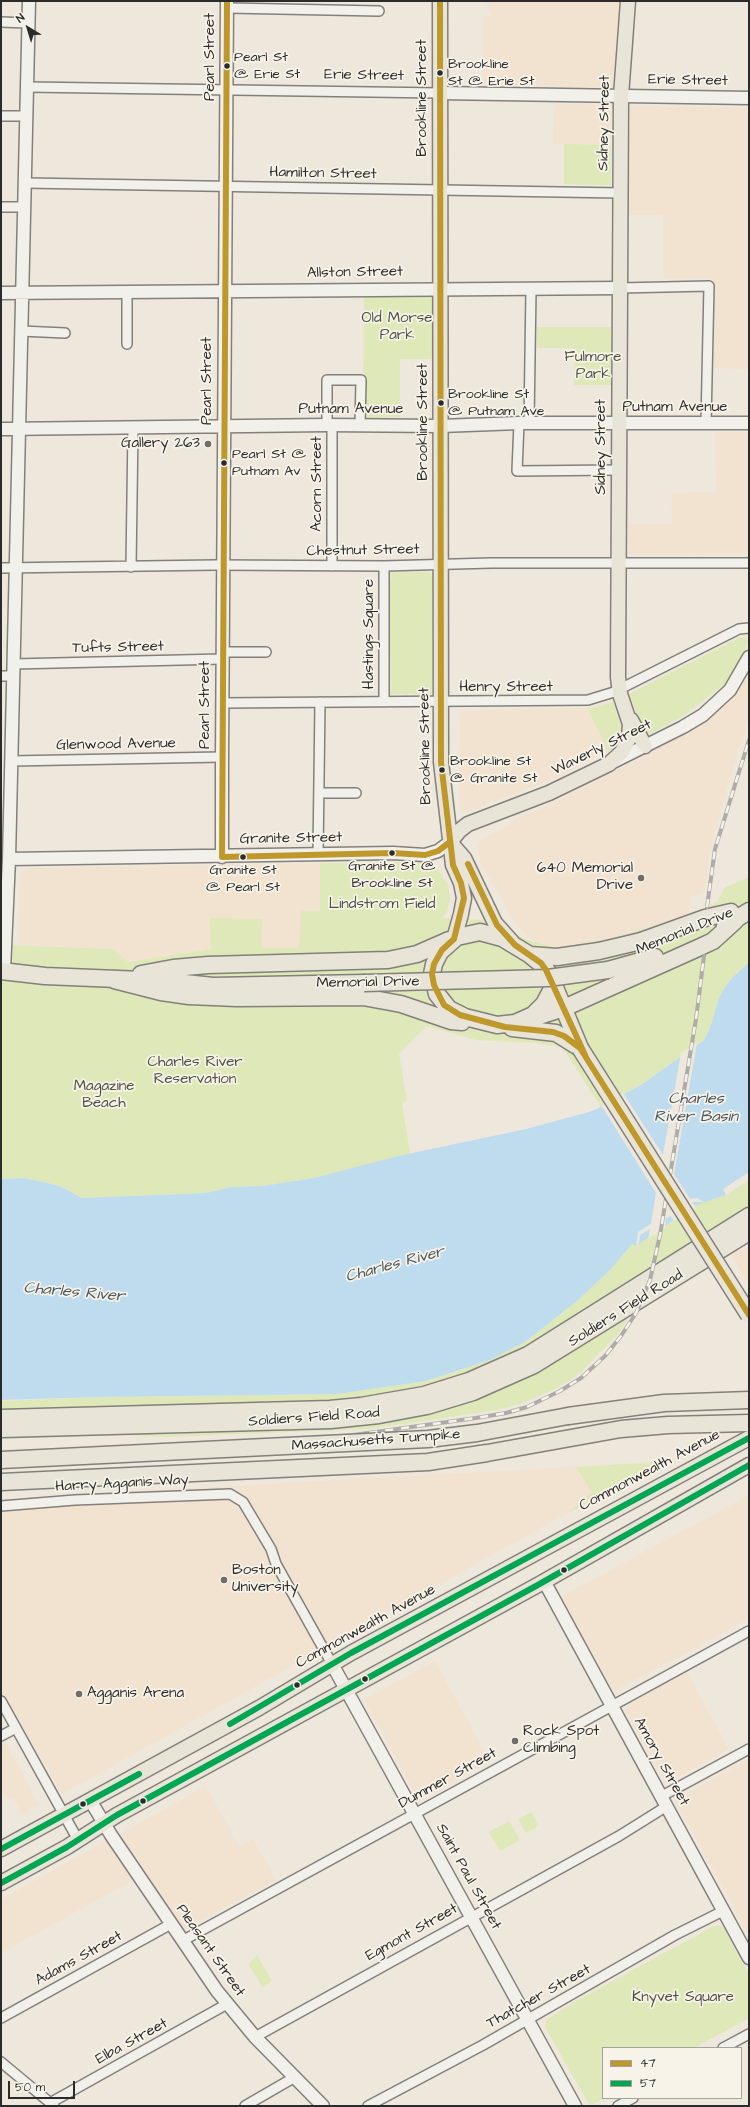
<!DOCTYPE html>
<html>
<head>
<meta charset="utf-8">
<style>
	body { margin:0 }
	#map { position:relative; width:750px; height:2107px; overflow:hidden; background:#eee7dc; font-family:"Architects Daughter",sans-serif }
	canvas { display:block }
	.frame { position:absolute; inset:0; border:2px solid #2b2b2b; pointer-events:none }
	.legend { position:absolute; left:602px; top:2047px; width:140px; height:52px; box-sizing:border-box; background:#f7f3e8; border:1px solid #a5a39c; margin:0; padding:5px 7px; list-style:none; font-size:12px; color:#2b2b2b }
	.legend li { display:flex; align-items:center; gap:8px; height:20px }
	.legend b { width:20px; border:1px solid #a5a39c }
	.north { position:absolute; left:8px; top:8px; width:40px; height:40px; -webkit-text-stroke:3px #f7f3e8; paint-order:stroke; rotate:322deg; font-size:11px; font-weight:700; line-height:16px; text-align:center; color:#2b2b2b }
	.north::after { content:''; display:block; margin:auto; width:14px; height:18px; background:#2b2b2b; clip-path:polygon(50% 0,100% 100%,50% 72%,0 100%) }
	.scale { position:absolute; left:8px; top:2081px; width:67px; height:18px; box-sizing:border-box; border:2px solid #2b2b2b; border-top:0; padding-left:5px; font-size:12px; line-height:14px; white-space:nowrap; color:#2b2b2b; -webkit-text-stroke:3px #f7f3e8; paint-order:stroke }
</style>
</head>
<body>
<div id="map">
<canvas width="750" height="2107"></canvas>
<div class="frame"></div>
<ul class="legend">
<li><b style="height:5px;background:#bf982c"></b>47</li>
<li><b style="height:5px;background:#00a651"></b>57</li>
</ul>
<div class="north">N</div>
<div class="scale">50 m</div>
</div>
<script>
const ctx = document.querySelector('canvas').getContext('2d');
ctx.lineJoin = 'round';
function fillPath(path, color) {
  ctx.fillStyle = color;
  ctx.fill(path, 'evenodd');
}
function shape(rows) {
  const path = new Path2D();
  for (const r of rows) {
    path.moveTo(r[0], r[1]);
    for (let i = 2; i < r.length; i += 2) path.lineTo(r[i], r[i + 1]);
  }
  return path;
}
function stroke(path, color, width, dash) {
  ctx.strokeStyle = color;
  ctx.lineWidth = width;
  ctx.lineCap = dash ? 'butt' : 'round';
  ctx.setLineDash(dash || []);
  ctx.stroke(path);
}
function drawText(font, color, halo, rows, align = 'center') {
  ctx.font = font + ' "Architects Daughter",sans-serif';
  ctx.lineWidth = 3.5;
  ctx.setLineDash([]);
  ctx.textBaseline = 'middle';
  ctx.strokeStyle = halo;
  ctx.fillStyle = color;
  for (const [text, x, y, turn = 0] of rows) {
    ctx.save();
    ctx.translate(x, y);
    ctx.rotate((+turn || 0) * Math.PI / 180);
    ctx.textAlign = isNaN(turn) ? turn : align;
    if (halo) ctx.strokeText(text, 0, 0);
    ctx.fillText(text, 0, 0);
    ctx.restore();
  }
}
fillPath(shape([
	[486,1,621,1,614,88,482,85,483,17,491,16],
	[554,104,612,105,611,145,553,144],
	[630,106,749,108,749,369,712,368,712,278,663,278,663,215,627,215],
	[715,432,749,432,749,554,628,555,628,524,672,524,671,493,716,492],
	[749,671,749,717,717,823,708,862,705,891,690,897,689,915,612,938,558,948,535,941,526,935,515,922,481,864,478,849,481,839,510,825,509,822,549,805,694,730,720,710],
	[611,701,620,724,617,744,608,751,559,777,466,812,459,811,460,716,462,711,468,710,585,708],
	[1,809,10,813,1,953],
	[424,862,436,867,448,885,450,899,447,912,299,948,211,949,128,962,113,949,18,945,20,874,28,868],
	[749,1247,749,1286,731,1254],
	[659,1462,62,1794,1,1689,1,1499],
	[749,1495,749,1619,614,1691,561,1597],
	[435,1661,490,1762,420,1799,417,1797,364,1700],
	[687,1672,729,1749,666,1784,625,1710,628,1705],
	[5,1742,39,1805,22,1814,13,1798,8,1800,1,1787,1,1744],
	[749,1759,749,1934,674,1800],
	[206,1786,239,1846,253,1839,276,1880,185,1929,120,1834],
	[106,1841,132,1881,1,1953,1,1899]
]), '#f2e3d0');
fillPath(shape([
	[564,144,611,145,611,185,564,184],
	[364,297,433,297,432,359,400,359,400,417,363,418],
	[537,327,611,327,611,385,574,385,574,348,537,348],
	[391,572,431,572,431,575,433,575,432,694,391,694,389,581,391,581],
	[744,637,747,638,748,643,734,674,727,682,685,715,648,735,645,735,629,694,738,638],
	[613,702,623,732,622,738,617,746,608,751,588,709],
	[424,862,436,867,448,885,450,899,447,912,442,918,485,920,528,940,558,948,612,938,689,915,717,902,724,888,749,877,749,962,731,979,725,987,719,998,710,1028,704,1040,644,1083,601,1107,562,1047,536,1043,476,1040,426,1026,399,1054,407,1101,402,1102,410,1154,314,1178,262,1186,231,1187,206,1193,82,1198,60,1186,39,1181,23,1178,1,1179,1,953,6,945,114,949,128,962,211,949,210,918,262,919,261,948,299,948,301,911,320,911,320,863],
	[749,1180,749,1210,632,1311,619,1333,582,1371,569,1381,547,1393,520,1404,497,1410,368,1429,165,1437,122,1435,1,1439,1,1401,101,1397,337,1394,426,1381,490,1360,525,1342,577,1301,610,1270,632,1244,639,1243,694,1206,726,1195],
	[659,1462,656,1464,567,1514,592,1492,576,1467],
	[531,1812,539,1826,526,1833,518,1819],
	[509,1821,520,1840,500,1851,489,1832],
	[716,1925,723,1927,749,1974,749,2018,694,2048,603,2048,604,2098,590,2106,545,2027,546,2020,576,2001],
	[257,1955,272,1981,263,1988,248,1964]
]), '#dfe8b9');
fillPath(shape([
	[749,962,749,1180,726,1195,694,1206,636,1246,632,1244,610,1270,577,1301,525,1342,490,1360,426,1381,337,1394,101,1397,1,1400,1,1179,23,1178,39,1181,60,1186,82,1198,206,1193,231,1187,262,1186,314,1178,398,1156,526,1129,589,1112,597,1109,644,1083,704,1040,710,1028,719,998,725,987,731,979]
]), '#bfdcef');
fillPath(shape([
	[697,1043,674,1174,690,1199,697,1198,704,1202,692,1202,696,1208,674,1221,671,1216,666,1218,665,1228,648,1239,650,1229,640,1235,639,1243,636,1246,638,1232,651,1224,656,1193,601,1105,623,1093,663,1155,681,1053],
	[749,1172,749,1180,726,1195,723,1189]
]), '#eee7dc');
const street = shape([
	[228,8,379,11],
	[1,22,28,23],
	[27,87,440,93],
	[1,116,26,116],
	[25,183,620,193],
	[1,207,24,207],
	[620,288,709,286,706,423],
	[127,291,127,344],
	[21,331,65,333],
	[519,423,517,471,619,470],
	[529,423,531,289],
	[327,425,327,380,361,380,360,426],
	[332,425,332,566],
	[384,566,384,702],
	[131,567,133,428],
	[1,568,216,565,384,566,491,563,749,563],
	[222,652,266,652],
	[14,664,222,659],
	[1,676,13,676],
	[222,703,588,700,614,692,739,629,749,628],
	[11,761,222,757],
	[319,793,356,793],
	[318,855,320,702],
	[1,1506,75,1500,230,1494,243,1502,271,1549,276,1564,332,1664],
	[1,1701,78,1840],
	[1,1736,16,1728],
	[662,1796,749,1749],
	[182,1941,749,1631],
	[1,2018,171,1924],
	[255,2037,619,1836,667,1806],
	[723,2048,749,2034],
	[1,2062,54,2106],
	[50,2103,227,2004],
	[245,2106,295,2077],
	[368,2106,483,2045,675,1935,723,1911],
	[618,2106,633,2098]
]);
const secondary = shape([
	[440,93,749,98],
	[1,293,620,288],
	[1,429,327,425,441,426,519,423,749,423],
	[615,761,683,727,703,715,730,690,749,657],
	[222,857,222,757,227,1],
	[9,859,393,853,425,855,438,851,450,842],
	[4,971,9,859,29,1],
	[544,1581,749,1958],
	[332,1664,575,2106],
	[90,1800,111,1835,217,1991,255,2037,323,2106]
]);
const primary = shape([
	[440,1,441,762,453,865,461,883,464,898,461,914,454,939],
	[631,720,645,746],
	[450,842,459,831,468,824,549,793,609,764,622,752,629,738,630,724,620,694,618,677,621,96,628,1],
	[450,842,464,858,495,923,512,942],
	[1,1849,259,1708,351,1653,749,1438],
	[1,1883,67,1847,117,1815,536,1586,749,1465]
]);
const highway = shape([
	[725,926,749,911],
	[530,955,557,957,599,951,641,941,705,918,731,912],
	[608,970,655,957],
	[1,971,45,976,166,981,213,986,364,983],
	[141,974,173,968,208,965,388,960,417,954,449,940],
	[114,980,161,992,189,996,237,998,363,997,401,1004,451,1021,462,1022],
	[554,985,544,1004,533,1015,515,1023,497,1025,465,1017,449,1009,437,994,432,974,434,964,440,952,457,937,480,932,502,938,530,955,545,967,554,985,580,1048],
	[530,1019,564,1008,698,948,713,941,735,921],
	[512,1028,556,1033,580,1048],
	[568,1416,664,1403,749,1400],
	[1,1418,330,1409,361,1406,424,1395,469,1381,528,1355,749,1216],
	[1,1429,331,1420,379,1415,427,1406,473,1392,534,1365,749,1232],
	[1,1482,428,1462,487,1453,621,1429,668,1425,749,1423]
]);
stroke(street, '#83807b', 12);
stroke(secondary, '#83807b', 15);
stroke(primary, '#83807b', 17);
stroke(highway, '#83807b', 19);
stroke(street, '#f1f0ea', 9);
stroke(secondary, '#f1f0ea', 12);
stroke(primary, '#e9e4d8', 14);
stroke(highway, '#e9e4d8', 16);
const rail = shape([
	[707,907,715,849,749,740],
	[19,1463,224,1453,476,1418,506,1413,527,1407,560,1391,581,1378,605,1356,621,1336,636,1313,650,1280,660,1235,696,1019,704,956]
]);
stroke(rail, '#adaca8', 4);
stroke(rail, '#f7f3e8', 2.5, [8]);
const highwayBridge = shape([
	[364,983,548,978,608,970],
	[580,1048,749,1315],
	[1,1460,428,1439,477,1433,568,1416]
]);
stroke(highwayBridge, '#83807b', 19, []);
stroke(highwayBridge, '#e9e4d8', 16);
stroke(shape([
	[227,1,222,857,393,853,425,855,438,851,450,842],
	[440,1,441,762,453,865,461,883,464,898,454,939,442,950,434,964,432,974,434,985,444,1005,460,1015,505,1027,553,1032,564,1036,580,1048,749,1315],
	[468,864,497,925,515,945,541,963,546,970,585,1055]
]), '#bf982c', 6);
stroke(shape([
	[230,1724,351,1653,749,1438],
	[1,1849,139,1774],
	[1,1883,67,1847,117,1815,536,1586,749,1465]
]), '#00a651', 6);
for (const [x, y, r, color] of [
	[227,66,3.5,"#2b2b2b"],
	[440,73,3.5,"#2b2b2b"],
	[441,403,3.5,"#2b2b2b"],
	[208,444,4,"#6f6d69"],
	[224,463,3.5,"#2b2b2b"],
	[442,770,3.5,"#2b2b2b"],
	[392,853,3.5,"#2b2b2b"],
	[243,857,3.5,"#2b2b2b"],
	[641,878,4,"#6f6d69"],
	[564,1570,3.5,"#2b2b2b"],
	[224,1580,4,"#6f6d69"],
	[365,1679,3.5,"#2b2b2b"],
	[297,1685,3.5,"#2b2b2b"],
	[79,1694,4,"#6f6d69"],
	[515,1741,4,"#6f6d69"],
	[143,1801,3.5,"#2b2b2b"],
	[83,1804,3.5,"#2b2b2b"]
]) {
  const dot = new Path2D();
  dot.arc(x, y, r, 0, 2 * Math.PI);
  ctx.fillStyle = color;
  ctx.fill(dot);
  stroke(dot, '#f7f3e8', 1.5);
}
drawText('14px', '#2b2b2b', '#f7f3e8', [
	["Pearl St",234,58],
	["@ Erie St",234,75],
	["Brookline",448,65],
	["St @ Erie St",448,82],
	["Brookline St",448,395],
	["@ Putnam Ave",448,412],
	["Pearl St @",232,455],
	["Putnam Av",232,472],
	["Brookline St",450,762],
	["@ Granite St",450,779],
	["Granite St @",392,867,"center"],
	["Brookline St",392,884,"center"],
	["Granite St",243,871,"center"],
	["@ Pearl St",243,888,"center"]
], 'left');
drawText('15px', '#2b2b2b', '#f7f3e8', [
	["Pearl Street",211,57,-90],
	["Erie Street",364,76,1],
	["Erie Street",688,81,1],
	["Brookline Street",423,98,-90],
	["Sidney Street",605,123,-89],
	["Hamilton Street",323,174,1],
	["Allston Street",355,273,-1],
	["Pearl Street",208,381,-90],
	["Putnam Avenue",675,408],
	["Putnam Avenue",351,410],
	["Brookline Street",424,422,-90],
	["Sidney Street",602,447,-90],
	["Acorn Street",318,484,-90],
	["Chestnut Street",363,551,-1],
	["Hastings Square",370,634,-90],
	["Tufts Street",118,648,-1],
	["Henry Street",506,688],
	["Pearl Street",206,705,-90],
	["Glenwood Avenue",116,745,-1],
	["Brookline Street",426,746,-91],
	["Waverly Street",602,748,-26],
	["Granite Street",291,839,-1],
	["Memorial Drive",685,932,-22],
	["Memorial Drive",368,983,-1],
	["Soldiers Field Road",626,1309,-32],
	["Soldiers Field Road",314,1418,-4],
	["Massachusetts Turnpike",376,1441,-4],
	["Commonwealth Avenue",650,1471,-28],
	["Harry Agganis Way",122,1484,-3],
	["Commonwealth Avenue",366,1627,-29],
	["Amory Street",661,1762,61],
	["Dummer Street",448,1779,-29],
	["Saint Paul Street",468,1877,61],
	["Egmont Street",412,1933,-29],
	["Pleasant Street",210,1951,55],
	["Adams Street",79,1959,-29],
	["Thatcher Street",539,1997,-29],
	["Elba Street",132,2042,-29]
]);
drawText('15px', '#4c5142', '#f7f3e8', [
	["Old Morse",397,319],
	["Park",397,336],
	["Fulmore",593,358],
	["Park",593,375],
	["Lindstrom Field",382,905],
	["Charles River",195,1063],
	["Reservation",195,1080],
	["Magazine",104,1087],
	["Beach",104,1104],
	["Knyvet Square",683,1998]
]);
drawText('15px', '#2b2b2b', '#f7f3e8', [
	["Gallery 263",200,444,"right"],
	["640 Memorial",633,869,"right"],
	["Drive",633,886,"right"],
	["Boston",232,1571],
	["University",232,1588],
	["Agganis Arena",87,1694],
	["Rock Spot",523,1732],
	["Climbing",523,1749]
], 'left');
drawText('italic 16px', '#4b565e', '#f7f3e8', [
	["Charles",696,1100],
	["River Basin",696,1118],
	["Charles River",395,1265,-15],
	["Charles River",74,1293,5]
]);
</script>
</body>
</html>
